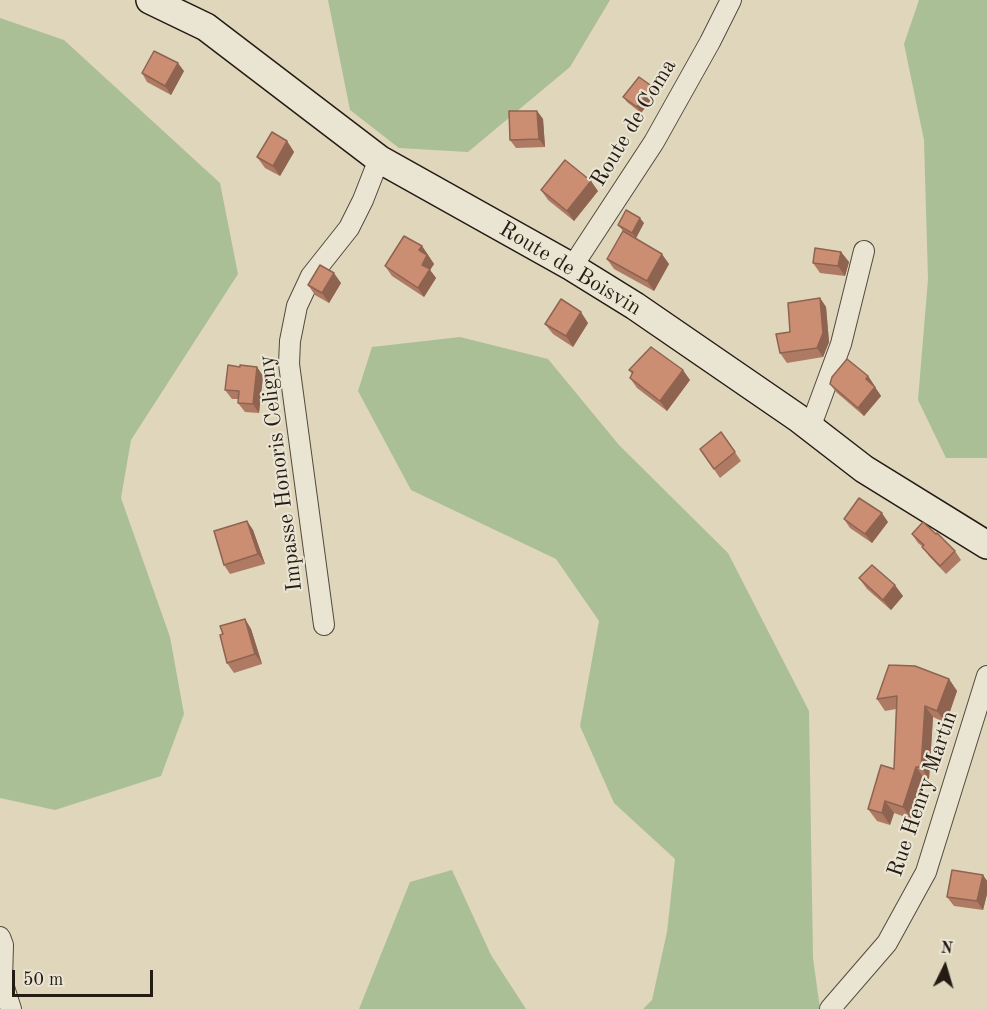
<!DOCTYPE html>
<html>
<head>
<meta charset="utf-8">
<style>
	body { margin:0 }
	#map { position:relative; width:987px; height:1009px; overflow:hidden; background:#dfd6bc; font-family:"Old Standard TT",serif }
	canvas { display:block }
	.north { position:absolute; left:915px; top:937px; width:60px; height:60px; -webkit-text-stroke:4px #eae4d3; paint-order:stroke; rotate:5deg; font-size:16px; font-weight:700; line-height:24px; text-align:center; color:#241b13 }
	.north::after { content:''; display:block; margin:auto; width:21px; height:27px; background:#241b13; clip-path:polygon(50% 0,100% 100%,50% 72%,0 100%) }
	.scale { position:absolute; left:12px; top:970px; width:141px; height:27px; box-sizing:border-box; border:3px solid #241b13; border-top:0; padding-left:8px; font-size:18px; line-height:21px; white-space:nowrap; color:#241b13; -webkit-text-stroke:4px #eae4d3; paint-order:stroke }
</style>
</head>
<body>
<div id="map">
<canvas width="987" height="1009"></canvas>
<div class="north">N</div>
<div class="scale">50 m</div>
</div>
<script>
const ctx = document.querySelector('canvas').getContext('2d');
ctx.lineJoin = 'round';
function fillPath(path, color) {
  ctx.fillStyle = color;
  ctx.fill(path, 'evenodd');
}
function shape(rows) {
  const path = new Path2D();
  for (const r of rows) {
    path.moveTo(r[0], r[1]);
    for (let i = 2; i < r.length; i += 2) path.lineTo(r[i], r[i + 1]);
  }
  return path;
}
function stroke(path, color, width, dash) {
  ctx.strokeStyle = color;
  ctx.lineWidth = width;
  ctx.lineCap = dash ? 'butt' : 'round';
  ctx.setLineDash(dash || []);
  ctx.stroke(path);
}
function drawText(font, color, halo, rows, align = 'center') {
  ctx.font = font + ' "Old Standard TT",serif';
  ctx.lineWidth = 4.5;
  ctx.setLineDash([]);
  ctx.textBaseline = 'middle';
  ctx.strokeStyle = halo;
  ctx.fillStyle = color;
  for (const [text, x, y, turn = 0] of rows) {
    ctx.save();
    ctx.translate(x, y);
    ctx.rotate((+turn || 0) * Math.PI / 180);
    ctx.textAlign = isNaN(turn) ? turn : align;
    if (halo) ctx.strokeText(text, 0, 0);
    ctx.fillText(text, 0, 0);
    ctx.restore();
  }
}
fillPath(shape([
	[328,0,610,0,570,67,468,152,399,148,350,110],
	[919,0,987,0,987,458,946,458,918,400,928,279,924,140,904,44],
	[0,18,64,40,220,183,238,274,131,440,121,498,170,637,184,714,161,776,55,810,0,798],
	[460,337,548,359,619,445,728,553,809,711,813,958,820,1009,643,1009,652,1000,667,932,675,859,614,803,580,726,599,621,556,559,411,490,358,391,372,347],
	[452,870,491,955,526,1009,359,1009,410,882]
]), '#abbf96');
const minor = shape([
	[572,267,654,142,710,42,731,0],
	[810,428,841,344,864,251],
	[324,625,289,364,290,341,297,306,311,276,349,228,363,200,379,159],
	[0,937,3,945,2,981,11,1009],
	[830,1009,887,943,926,872,987,676]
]);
const secondary = shape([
	[150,0,206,27,379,159,572,267,635,306,798,418,864,469,987,545]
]);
stroke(minor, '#534a3d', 22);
stroke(secondary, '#241b13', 30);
stroke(minor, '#eae4d3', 20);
stroke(secondary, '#eae4d3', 27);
fillPath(shape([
	[184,71,171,95,147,82,142,73],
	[657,92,641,113,627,102,623,97],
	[537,111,543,119,545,147,516,148,510,140],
	[287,141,294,152,280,176,265,168,257,157],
	[541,190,598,191,574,221,548,200],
	[644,223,636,238,669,264,654,291,614,269,607,259,623,231,618,225],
	[422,246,434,264,430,270,436,278,424,297,392,276,385,266],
	[841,252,849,262,845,276,820,273,813,263],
	[341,283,329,303,315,295,308,285],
	[820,298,826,307,829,342,823,357,787,363,780,353,790,332],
	[588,323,573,347,553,334,545,324],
	[240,367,257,367,263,376,259,413,245,412,238,403,238,399,232,399,225,390],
	[629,370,690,380,667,411,637,388,630,378,632,374],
	[868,376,874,385,874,386,881,396,864,416,836,392,830,384],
	[721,432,741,461,720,478,700,449],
	[844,519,888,522,872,543,850,528],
	[247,521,253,530,265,564,230,574,224,565],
	[912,534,955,551,961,560,946,574,929,556,923,547,918,543],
	[859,578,903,596,891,610,867,589],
	[245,619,251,629,262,664,234,673,227,663,223,634],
	[949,679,957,691,946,723,933,717,929,779,924,778,911,819,894,813,890,825,877,821,868,809,894,769,896,709,885,711,877,699],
	[983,875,987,881,987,894,983,910,954,906,947,897]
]), '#af7a63');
fillPath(shape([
	[178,63,184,71,171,95,165,86],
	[653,87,657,92,641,113,637,107],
	[537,111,543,119,545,147,539,139],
	[287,141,294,152,280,176,273,166],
	[591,181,598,191,574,221,567,211],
	[640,218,644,223,636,238,632,233],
	[422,246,434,264,430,270,436,278,424,297,418,288,422,265,419,250],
	[841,252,849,262,845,276,838,266],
	[662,254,669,264,654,291,647,281],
	[334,273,341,283,329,303,322,293],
	[820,298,826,307,829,342,823,357,817,348],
	[581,312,588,323,573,347,566,336],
	[257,367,263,376,259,413,253,404],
	[683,370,690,380,667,411,660,401],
	[868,376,874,385,872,388,866,379],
	[875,387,881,396,864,416,858,408],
	[882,513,888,522,872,543,865,534],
	[247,521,253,530,265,564,258,554],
	[895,585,903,596,891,610,883,600],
	[245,619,251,629,262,664,255,654],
	[949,679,957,691,946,723,937,711],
	[925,706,933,717,929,779,921,767],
	[916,767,924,778,911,819,903,807],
	[885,801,894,813,890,825,882,813],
	[983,875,987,881,987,894,983,910,977,901]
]), '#8e6350');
const building = shape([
	[154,51,178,63,165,86,142,73,154,51],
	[639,77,653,87,637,107,623,97,639,77],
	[509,111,537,111,539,139,510,140,509,111],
	[272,132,287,141,273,166,257,157,272,132],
	[565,160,591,181,567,211,541,190,565,160],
	[626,210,640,218,632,233,618,225,626,210],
	[623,231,662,254,647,281,607,259,623,231],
	[404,236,422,246,419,250,427,255,422,265,430,269,418,288,385,266,404,236],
	[815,248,841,252,838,266,813,263,815,248],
	[320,265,334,273,322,293,308,285,320,265],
	[820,298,823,333,817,348,780,353,776,334,790,332,788,303,820,298],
	[561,299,581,312,566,336,545,324,561,299],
	[651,347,683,370,660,401,630,378,633,372,629,370,651,347],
	[847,359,868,376,866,379,875,387,858,408,830,384,832,377,847,359],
	[228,365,240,367,240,365,257,367,253,404,238,403,239,391,225,390,228,365],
	[721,432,735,452,714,469,700,449,721,432],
	[859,498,882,513,865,534,844,519,859,498],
	[247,521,258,554,224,565,214,531,247,521],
	[923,522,936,534,937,533,955,551,940,566,922,547,924,545,912,534,923,522],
	[872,565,895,585,883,600,859,578,872,565],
	[245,619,255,654,227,663,220,635,223,634,220,626,245,619],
	[889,665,915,666,949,679,937,711,925,706,921,767,916,767,903,807,885,801,882,813,868,809,881,765,894,769,897,696,877,699,889,665],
	[952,870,983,875,977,901,947,897,952,870]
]);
fillPath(building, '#cb8e73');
stroke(building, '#8e6350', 1.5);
drawText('22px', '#241b13', '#eae4d3', [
	["Route de Coma",634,123,-59],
	["Route de Boisvin",570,269,31],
	["Impasse Honoris Celigny",281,473,-97],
	["Rue Henry Martin",923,794,-71]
]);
</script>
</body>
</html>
